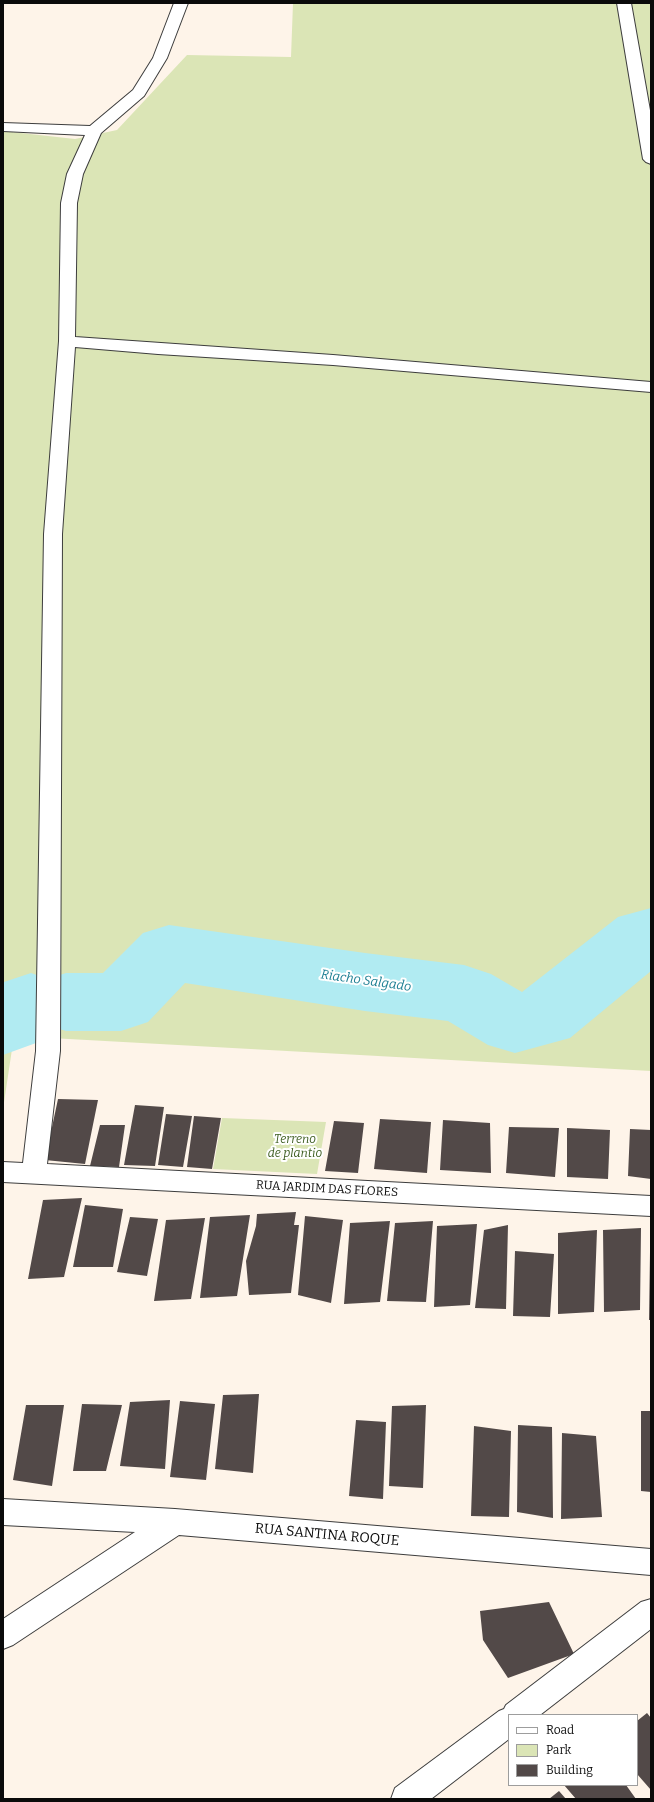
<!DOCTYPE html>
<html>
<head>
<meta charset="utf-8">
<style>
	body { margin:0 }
	#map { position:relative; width:654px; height:1802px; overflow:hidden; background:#fef4e9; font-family:Bitter,serif }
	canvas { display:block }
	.frame { position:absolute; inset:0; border:4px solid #0a0a0a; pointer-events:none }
	.legend { position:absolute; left:508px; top:1714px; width:130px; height:72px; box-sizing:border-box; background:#fff; border:1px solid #9d9d9d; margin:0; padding:5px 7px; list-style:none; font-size:12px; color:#0a0a0a }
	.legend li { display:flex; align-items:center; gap:8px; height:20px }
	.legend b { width:20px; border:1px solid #9d9d9d }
</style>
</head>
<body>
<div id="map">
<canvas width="654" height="1802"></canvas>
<div class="frame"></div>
<ul class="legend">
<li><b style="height:5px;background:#fff"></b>Road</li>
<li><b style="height:11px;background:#dbe5b6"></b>Park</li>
<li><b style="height:11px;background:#524948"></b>Building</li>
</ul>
</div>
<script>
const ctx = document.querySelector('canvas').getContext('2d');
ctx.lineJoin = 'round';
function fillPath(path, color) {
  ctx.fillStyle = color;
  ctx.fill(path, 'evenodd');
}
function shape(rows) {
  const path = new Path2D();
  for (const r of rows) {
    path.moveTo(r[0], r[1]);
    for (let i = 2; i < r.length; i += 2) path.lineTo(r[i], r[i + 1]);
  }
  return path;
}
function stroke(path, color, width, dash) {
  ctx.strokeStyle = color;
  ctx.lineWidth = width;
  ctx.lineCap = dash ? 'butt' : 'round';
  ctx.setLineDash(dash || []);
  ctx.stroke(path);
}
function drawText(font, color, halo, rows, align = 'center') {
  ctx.font = font + ' Bitter,serif';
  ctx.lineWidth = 4;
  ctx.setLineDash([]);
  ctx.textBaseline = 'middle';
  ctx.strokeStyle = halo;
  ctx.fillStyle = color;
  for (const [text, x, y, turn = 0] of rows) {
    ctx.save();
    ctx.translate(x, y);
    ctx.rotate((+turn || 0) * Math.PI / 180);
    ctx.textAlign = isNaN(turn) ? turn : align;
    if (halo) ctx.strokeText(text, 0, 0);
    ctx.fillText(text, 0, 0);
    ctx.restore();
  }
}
fillPath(shape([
	[293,3,651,3,651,1071,14,1036,3,1109,3,131,75,139,117,130,187,55,291,57],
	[222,1118,326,1122,317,1174,213,1169]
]), '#dbe5b6');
fillPath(shape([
	[651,908,651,971,570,1038,515,1053,488,1045,448,1021,365,1011,185,983,148,1022,121,1031,66,1031,53,1027,36,1043,3,1055,4,982,31,973,48,979,66,973,103,973,143,933,169,925,365,953,464,965,491,974,522,992,618,917,651,908]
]), '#b1ebf2');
fillPath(shape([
	[58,1099,98,1100,85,1164,45,1160],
	[135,1105,164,1107,155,1166,124,1165],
	[166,1114,192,1116,183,1167,158,1165],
	[194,1116,221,1118,212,1169,187,1167],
	[380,1119,431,1122,427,1173,374,1169],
	[443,1120,490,1123,491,1173,440,1170],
	[334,1121,364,1123,358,1173,325,1171],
	[100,1125,125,1125,119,1167,90,1166],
	[509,1127,559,1128,555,1177,506,1173],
	[567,1128,610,1130,608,1179,567,1177],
	[630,1129,651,1130,651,1179,628,1176],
	[82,1198,64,1277,28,1279,43,1200],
	[85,1205,123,1209,113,1267,73,1267],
	[296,1212,294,1225,299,1225,291,1293,249,1295,246,1261,256,1226,257,1214],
	[250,1215,237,1296,200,1298,210,1217],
	[305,1216,343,1220,331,1303,298,1295],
	[130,1217,158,1219,147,1276,117,1272],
	[205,1218,191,1299,154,1301,166,1220],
	[390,1221,380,1302,344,1304,350,1223],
	[433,1221,426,1302,387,1301,395,1223],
	[477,1224,470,1305,434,1307,437,1226],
	[508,1225,506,1309,475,1308,484,1230],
	[641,1228,640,1310,604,1312,603,1230],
	[597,1230,594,1312,558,1314,558,1233],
	[515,1251,554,1254,550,1317,513,1316],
	[650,1252,651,1252,651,1320,649,1320],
	[259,1394,253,1473,215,1469,223,1395],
	[170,1400,165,1469,120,1466,130,1402],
	[180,1401,215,1404,206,1480,170,1477],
	[82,1404,122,1405,106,1471,73,1471],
	[26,1405,64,1405,52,1486,13,1480],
	[426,1405,423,1488,389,1486,392,1406],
	[641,1411,651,1411,651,1492,641,1491],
	[356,1420,386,1422,383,1499,349,1496],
	[518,1425,552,1427,553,1518,517,1512],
	[474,1426,511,1431,509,1517,471,1516],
	[562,1433,596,1436,602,1517,561,1519],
	[549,1602,574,1654,508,1678,483,1640,480,1611],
	[647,1713,651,1718,651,1790,637,1774,637,1721],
	[564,1785,626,1785,636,1799,576,1799],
	[559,1791,566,1799,549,1799]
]), '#524948');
const minor = shape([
	[174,3,188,3,167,58,144,96,101,133,83,174,77,203,75,337,333,355,651,382,651,392,333,365,158,354,75,347,62,534,60,1051,47,1164,651,1196,651,1216,3,1182,3,1162,23,1163,36,1051,44,534,59,341,61,203,67,174,85,135,3,131,3,123,90,126,133,90,153,58,174,3],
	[617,3,631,3,651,116,651,164,646,162,643,159,617,3],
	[3,1499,175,1509,651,1549,651,1575,179,1535,13,1645,3,1649,3,1619,135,1532,3,1525,3,1499],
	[651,1599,651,1629,540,1715,509,1715,509,1739,431,1799,391,1799,395,1788,499,1711,504,1709,506,1705,641,1602,651,1599]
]);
stroke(minor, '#3d3d3d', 2);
fillPath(minor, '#fff');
drawText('italic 12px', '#3d5d20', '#fff', [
	["Terreno",295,1140],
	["de plantio",295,1154]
]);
drawText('12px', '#0a0a0a', '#fff', [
	["RUA JARDIM DAS FLORES",327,1189,3]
]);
drawText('italic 13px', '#1d7f93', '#fff', [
	["Riacho Salgado",366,981,8]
]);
drawText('14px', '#0a0a0a', '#fff', [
	["RUA SANTINA ROQUE",327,1535,5]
]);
</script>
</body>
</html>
